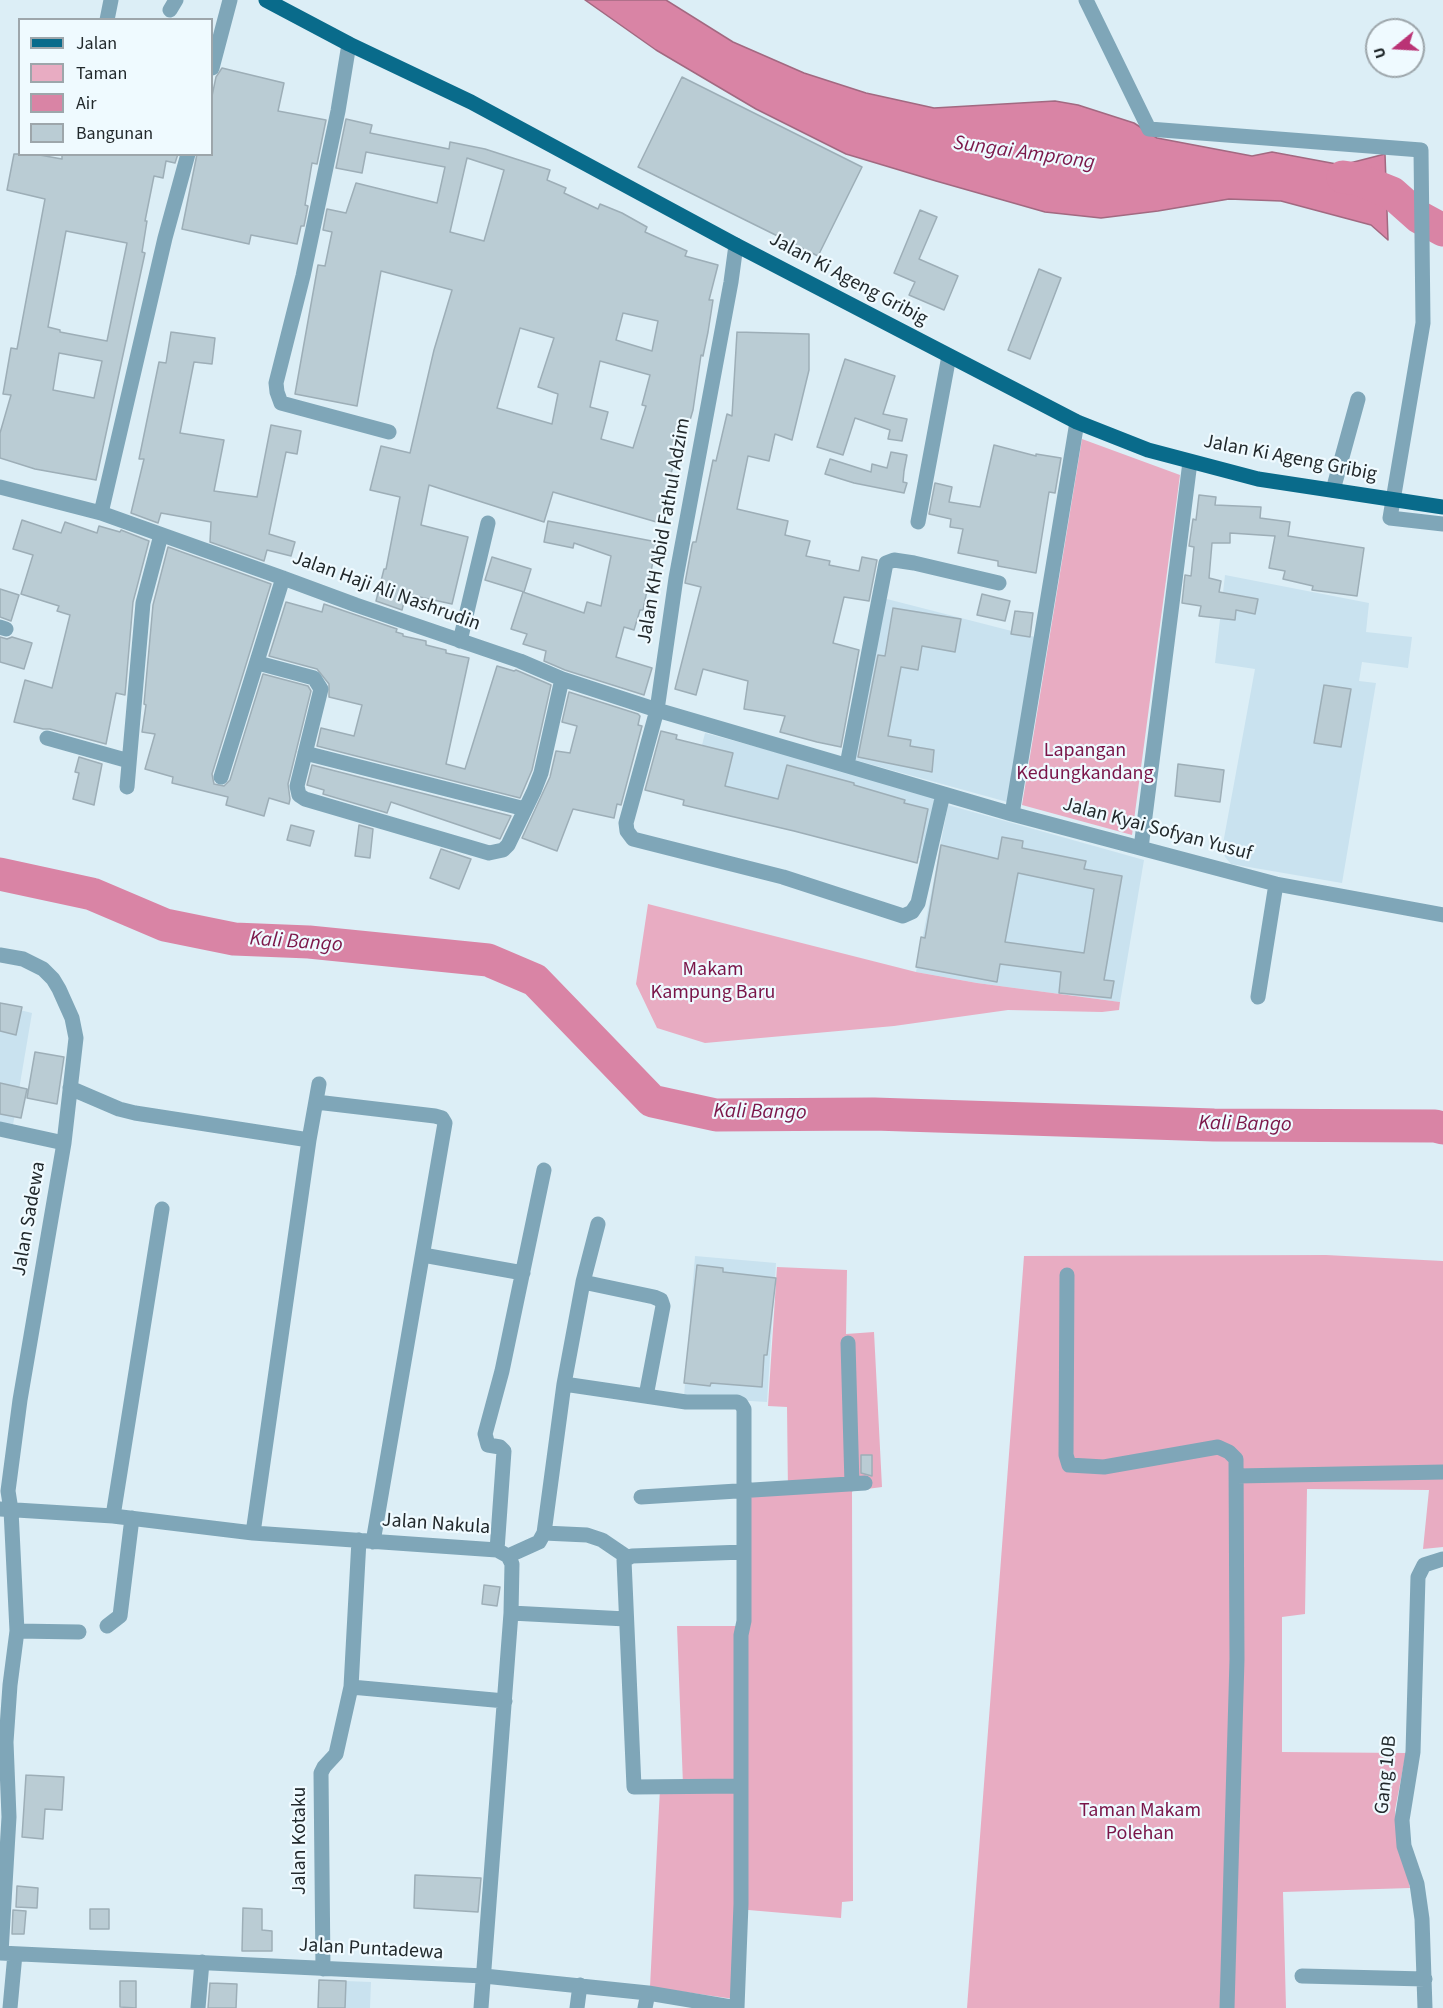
<!DOCTYPE html>
<html>
<head>
<meta charset="utf-8">
<style>
	body { margin:0 }
	#map { position:relative; width:1443px; height:2008px; overflow:hidden; background:#dceef6; font-family:"Source Sans 3",sans-serif }
	canvas { display:block }
	.legend { position:absolute; left:18px; top:18px; width:195px; height:138px; box-sizing:border-box; background:#effaff; border:2px solid #9da6ab; margin:0; padding:8px 10px; list-style:none; font-size:18px; color:#22292c }
	.legend li { display:flex; align-items:center; gap:12px; height:30px }
	.legend b { width:30px; border:2px solid #9da6ab }
	.north { position:absolute; left:1365px; top:18px; width:60px; height:60px; box-sizing:border-box; background:#effaff; border:2px solid #9da6ab; border-radius:50%; rotate:252deg; font-size:16px; font-weight:700; line-height:24px; text-align:center; color:#22292c }
	.north::after { content:''; display:block; margin:auto; width:21px; height:27px; background:#ba3375; clip-path:polygon(50% 0,100% 100%,50% 72%,0 100%) }
</style>
</head>
<body>
<div id="map">
<canvas width="1443" height="2008"></canvas>
<ul class="legend">
<li><b style="height:8px;background:#096b8b"></b>Jalan</li>
<li><b style="height:16px;background:#e8acc2"></b>Taman</li>
<li><b style="height:16px;background:#d984a5"></b>Air</li>
<li><b style="height:16px;background:#baccd4"></b>Bangunan</li>
</ul>
<div class="north">U</div>
</div>
<script>
const ctx = document.querySelector('canvas').getContext('2d');
ctx.lineJoin = 'round';
function fillPath(path, color) {
  ctx.fillStyle = color;
  ctx.fill(path, 'evenodd');
}
function shape(rows) {
  const path = new Path2D();
  for (const r of rows) {
    path.moveTo(r[0], r[1]);
    for (let i = 2; i < r.length; i += 2) path.lineTo(r[i], r[i + 1]);
  }
  return path;
}
function stroke(path, color, width, dash) {
  ctx.strokeStyle = color;
  ctx.lineWidth = width;
  ctx.lineCap = dash ? 'butt' : 'round';
  ctx.setLineDash(dash || []);
  ctx.stroke(path);
}
function drawText(font, color, halo, rows, align = 'center') {
  ctx.font = font + ' "Source Sans 3",sans-serif';
  ctx.lineWidth = 4.5;
  ctx.setLineDash([]);
  ctx.textBaseline = 'middle';
  ctx.strokeStyle = halo;
  ctx.fillStyle = color;
  for (const [text, x, y, turn = 0] of rows) {
    ctx.save();
    ctx.translate(x, y);
    ctx.rotate((+turn || 0) * Math.PI / 180);
    ctx.textAlign = isNaN(turn) ? turn : align;
    if (halo) ctx.strokeText(text, 0, 0);
    ctx.fillText(text, 0, 0);
    ctx.restore();
  }
}
fillPath(shape([
	[1225,575,1369,603,1366,632,1412,637,1408,668,1362,662,1359,681,1376,683,1342,883,1231,864,1225,857,1222,849,1255,669,1215,663],
	[883,598,1035,637,1011,803,855,760],
	[705,733,935,795,923,859,689,798],
	[948,805,1144,860,1120,1002,977,983,916,972],
	[0,1005,32,1013,13,1125,0,1122],
	[695,1256,776,1263,767,1402,684,1397],
	[319,1980,371,1982,370,2008,318,2008]
]), '#c9e2ef');
fillPath(shape([
	[1082,439,1180,475,1132,835,1022,805],
	[648,904,916,972,977,983,1120,1002,1119,1010,1102,1012,1008,1010,894,1026,705,1043,657,1028,636,984],
	[1326,1255,1443,1261,1443,1547,1423,1549,1429,1490,1307,1489,1305,1614,1282,1617,1282,1752,1406,1753,1395,1810,1397,1841,1405,1863,1410,1888,1283,1892,1286,2008,967,2008,1024,1256],
	[777,1267,847,1270,846,1334,874,1332,882,1487,852,1491,853,1901,842,1902,841,1918,737,1909,734,1999,650,1987,660,1788,683,1785,677,1626,748,1626,750,1497,788,1492,787,1407,768,1406]
]), '#e8acc2');
const water = shape([
	[585,0,666,0,733,42,804,73,866,93,934,108,1055,101,1078,105,1134,123,1157,138,1252,156,1272,152,1342,165,1385,154,1388,240,1371,225,1281,201,1229,199,1158,211,1101,218,1045,212,936,181,846,154,756,109,656,50,585,0]
]);
fillPath(water, '#d984a5');
stroke(water, '#a26981', 1.5);
stroke(shape([
	[1343,177,1357,179,1392,193,1419,217,1443,230],
	[0,874,92,894,165,925,234,939,309,942,488,960,535,980,652,1101,716,1115,874,1114,1214,1125,1435,1126,1443,1128]
]), '#d984a5', 33);
const building = shape([
	[222,68,284,83,278,111,326,120,317,164,312,163,305,205,308,206,304,226,301,226,297,244,251,235,249,244,182,229,197,154,212,154,212,96,216,77,222,68],
	[682,77,862,167,818,256,638,167,682,77],
	[346,119,372,125,370,133,449,149,450,142,485,149,550,170,547,180,566,188,564,193,598,209,600,204,622,213,647,227,645,232,687,251,685,256,718,265,709,300,713,300,708,332,703,356,701,355,693,410,685,437,680,436,667,491,669,492,660,523,553,492,544,522,429,485,421,525,468,537,452,604,406,594,402,610,376,601,384,569,386,569,400,497,370,490,381,446,410,453,434,350,452,290,381,271,357,406,295,394,318,265,325,266,332,232,323,230,327,209,346,213,356,183,437,203,445,167,366,152,362,173,336,168,346,119],
	[467,158,504,170,484,241,450,232,467,158],
	[623,313,658,321,652,351,616,340,623,313],
	[520,328,554,338,538,387,558,394,552,424,497,408,520,328],
	[600,361,650,375,642,405,646,406,633,448,601,439,608,412,590,407,600,361],
	[14,154,34,154,62,159,62,154,178,154,175,163,166,161,163,178,154,176,145,221,147,221,142,252,145,253,96,480,35,469,0,458,0,433,11,395,3,394,11,348,17,349,45,199,7,190,14,154],
	[66,231,127,243,107,341,60,332,60,330,48,327,66,231],
	[59,353,102,361,94,398,53,390,59,353],
	[920,210,937,217,919,259,958,276,944,310,909,295,915,282,894,273,920,210],
	[1039,269,1061,278,1030,359,1008,350,1039,269],
	[171,332,215,338,212,364,194,362,180,433,224,440,214,491,257,497,271,425,301,431,297,454,286,452,269,534,295,542,291,556,267,550,264,561,210,542,211,522,161,513,158,523,131,513,144,459,139,459,159,362,166,363,171,332],
	[737,332,809,334,809,370,792,440,775,434,769,461,748,456,737,509,788,521,785,535,810,541,806,556,830,561,829,565,859,571,862,557,877,560,869,601,844,597,833,643,859,650,841,747,817,742,780,732,785,716,744,709,748,681,703,669,696,695,675,689,701,587,685,583,692,545,693,542,696,542,713,460,716,461,727,414,732,416,737,332],
	[845,359,895,376,883,414,907,419,902,441,888,439,890,430,855,418,843,455,817,447,845,359],
	[994,445,1036,456,1036,454,1061,458,1055,493,1049,492,1036,573,998,566,998,561,958,553,963,529,950,527,951,519,929,514,935,483,952,487,949,502,980,507,994,445],
	[891,452,907,455,904,471,903,482,907,483,904,493,854,483,825,474,830,459,871,472,872,464,887,468,891,452],
	[1199,495,1216,497,1215,505,1261,507,1260,518,1290,522,1288,536,1364,548,1357,596,1312,590,1313,586,1283,579,1285,571,1269,568,1275,536,1230,533,1230,543,1212,543,1209,578,1221,581,1219,592,1258,599,1255,614,1236,610,1235,620,1199,616,1201,606,1182,603,1185,575,1191,576,1194,547,1189,546,1193,519,1196,520,1199,495],
	[22,520,61,533,65,522,97,533,99,526,120,532,121,530,149,541,133,602,125,695,116,693,106,744,50,729,43,729,14,722,25,680,52,688,70,615,57,611,59,606,21,594,33,555,13,549,22,520],
	[548,521,657,542,643,610,640,610,634,630,624,627,616,657,652,668,644,695,565,670,544,661,546,651,523,644,527,634,511,629,523,592,584,613,587,602,601,606,611,556,574,543,573,548,544,542,548,521],
	[168,547,271,584,212,774,214,784,224,786,230,780,263,674,308,686,311,691,288,784,290,799,289,804,269,798,264,816,226,805,228,797,172,783,173,777,145,769,155,734,142,732,146,705,144,704,153,605,168,547],
	[492,557,531,569,524,592,485,580,492,557],
	[0,589,19,595,11,621,0,617,0,589],
	[982,594,1010,601,1005,621,977,615,982,594],
	[286,602,322,612,324,604,397,629,396,632,403,634,403,636,426,641,426,645,446,650,446,653,469,658,446,764,465,769,497,666,514,671,516,670,551,685,532,770,520,798,317,746,321,728,354,736,362,705,329,697,329,684,317,669,269,656,286,602],
	[893,608,961,619,955,652,922,646,918,670,901,667,888,736,911,740,910,746,934,750,932,772,858,757,878,655,885,656,893,608],
	[1015,611,1033,613,1030,637,1011,634,1015,611],
	[0,637,7,639,12,637,32,643,24,669,0,662,0,637],
	[1324,685,1351,689,1341,747,1314,743,1324,685],
	[569,692,638,714,640,716,638,725,642,726,621,805,617,804,614,818,573,809,557,851,522,838,550,777,556,751,570,753,577,726,562,722,569,692],
	[661,731,677,735,676,739,733,753,725,786,778,799,787,765,854,783,854,785,905,800,904,803,928,809,917,863,794,831,683,805,684,800,645,790,661,731],
	[79,757,102,764,94,805,73,799,79,773,75,772,79,757],
	[1178,764,1224,770,1220,802,1175,796,1178,764],
	[312,765,511,816,500,839,391,802,387,813,384,812,323,794,324,790,307,785,312,765],
	[291,825,314,831,310,846,287,840,291,825],
	[359,825,373,829,370,858,355,856,359,825],
	[1002,837,1023,841,1022,848,1086,861,1084,869,1122,876,1104,980,1114,981,1111,998,1059,993,1061,972,1000,964,997,982,916,967,921,937,925,938,941,845,998,859,1002,837],
	[1018,873,1094,889,1084,953,1005,942,1018,873],
	[441,849,471,859,459,889,430,878,441,849],
	[0,1003,22,1007,16,1035,0,1031,0,1003],
	[35,1052,64,1057,57,1104,27,1098,35,1052],
	[0,1083,27,1089,21,1118,0,1114,0,1083],
	[697,1265,723,1268,723,1272,776,1278,767,1355,764,1355,762,1387,711,1383,710,1386,684,1383,697,1265],
	[861,1455,872,1455,872,1476,861,1473,861,1455],
	[484,1585,500,1587,497,1606,482,1604,484,1585],
	[26,1775,64,1777,62,1810,45,1809,43,1839,22,1837,26,1775],
	[415,1875,481,1878,478,1912,414,1908,415,1875],
	[17,1886,38,1888,37,1908,16,1907,17,1886],
	[243,1908,262,1909,262,1930,272,1931,272,1951,242,1951,243,1908],
	[90,1909,109,1909,109,1929,90,1929,90,1909],
	[13,1910,26,1911,24,1934,12,1934,13,1910],
	[319,1980,346,1981,345,2008,318,2008,319,1980],
	[120,1981,136,1981,136,2008,120,2007,120,1981],
	[210,1983,237,1984,236,2008,208,2008,210,1983]
]);
fillPath(building, '#baccd4');
stroke(building, '#9daeb7', 1.5);
stroke(shape([
	[1086,0,1149,129,1421,150,1423,323,1390,518,1443,524],
	[170,10,176,0],
	[107,20,111,0],
	[349,44,338,111,303,276,276,383,277,392,281,403,389,432],
	[212,68,230,0],
	[736,245,731,282,676,578,657,710,626,823,627,831,633,839,783,877,903,916,912,912,918,903,943,794],
	[0,487,101,513,283,578,356,605,520,661,562,679,657,710,1012,814,1276,884,1443,915],
	[1333,490,1358,399],
	[101,513,165,238,188,154],
	[918,522,949,356],
	[0,627,6,629],
	[460,641,488,523],
	[258,663,314,678,321,689,297,786,299,795,305,799,489,853,503,850,508,845,534,791,541,773,562,679],
	[47,738,129,761],
	[305,753,525,809],
	[847,765,886,563,894,560,914,563,999,583],
	[221,777,283,578],
	[127,787,143,603,161,535],
	[1012,814,1077,422],
	[1141,848,1190,462],
	[0,955,23,959,43,969,53,979,59,989,72,1018,76,1038,64,1143,20,1400,8,1491,11,1510,17,1631,10,1685,6,1742,9,1817,1,1953],
	[1258,997,1276,884],
	[70,1088,119,1109,135,1113,309,1140],
	[316,1102,435,1116,442,1118,445,1123,373,1542],
	[0,1129,64,1143],
	[423,1255,523,1273],
	[1067,1275,1066,1455,1069,1465,1104,1467,1218,1447,1229,1452,1236,1459,1237,1659,1227,2008],
	[583,1282,654,1297,661,1300,663,1306,646,1396],
	[848,1343,852,1484],
	[564,1384,686,1402,737,1402,741,1404,744,1409,744,1621,741,1635,741,1904,737,2008],
	[1237,1476,1443,1472],
	[641,1497,865,1483],
	[0,1509,113,1516,253,1533,497,1550,508,1556,512,1564,511,1613,481,2008],
	[113,1516,162,1209],
	[253,1533,309,1140,319,1084],
	[544,1533,587,1535,602,1540,627,1557],
	[497,1550,504,1451,500,1447,488,1445,485,1434,502,1371,544,1170],
	[508,1556,539,1542,544,1533,564,1384,583,1282,598,1224],
	[511,1613,626,1619],
	[107,1626,120,1616,132,1518],
	[17,1631,79,1632],
	[351,1687,505,1701],
	[741,1786,634,1787,624,1560,632,1556,744,1552],
	[0,1953,484,1976,648,1993,737,2008],
	[323,1969,321,1773,324,1767,336,1754,351,1687,359,1540],
	[1302,1976,1425,1979],
	[10,2008,15,1954],
	[198,2008,202,1962],
	[577,2008,580,1985],
	[645,2008,648,1993],
	[1425,2008,1422,1919,1417,1884,1404,1846,1402,1820,1413,1752,1418,1577,1424,1565,1443,1559]
]), '#7fa6b8', 15);
stroke(shape([
	[266,0,349,44,471,102,736,245,1077,422,1148,450,1258,479,1443,507]
]), '#096b8b', 15);
drawText('20px', '#22292c', '#effaff', [
	["Jalan Ki Ageng Gribig",848,280,28],
	["Jalan Ki Ageng Gribig",1290,459,11],
	["Jalan KH Abid Fathul Adzim",665,531,-80],
	["Jalan Haji Ali Nashrudin",386,592,20],
	["Jalan Kyai Sofyan Yusuf",1157,830,15],
	["Jalan Sadewa",30,1219,-80],
	["Jalan Nakula",436,1525,4],
	["Gang 10B",1387,1775,-84],
	["Jalan Kotaku",301,1841,-90],
	["Jalan Puntadewa",371,1950,3]
]);
drawText('20px', '#791448', '#effaff', [
	["Lapangan",1085,752],
	["Kedungkandang",1085,775],
	["Makam",713,971],
	["Kampung Baru",713,994],
	["Taman Makam",1140,1812],
	["Polehan",1140,1835]
]);
drawText('italic 21px', '#7b174a', '#effaff', [
	["Sungai Amprong",1024,154,8],
	["Kali Bango",296,943,4],
	["Kali Bango",760,1113,1],
	["Kali Bango",1245,1125,1]
]);
</script>
</body>
</html>
